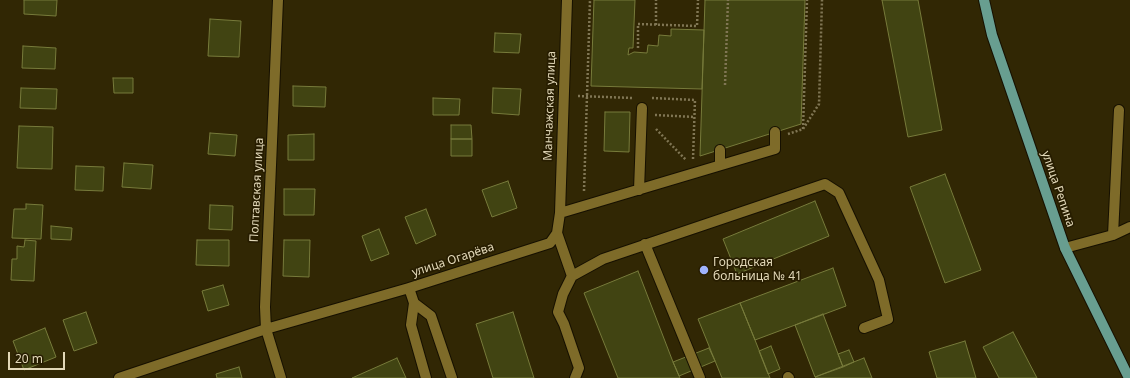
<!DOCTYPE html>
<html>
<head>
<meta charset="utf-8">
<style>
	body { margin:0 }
	#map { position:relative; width:1130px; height:378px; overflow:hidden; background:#312704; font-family:"Noto Sans",sans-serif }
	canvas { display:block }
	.scale { position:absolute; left:8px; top:352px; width:57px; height:18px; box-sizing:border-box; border:2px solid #e2d8b8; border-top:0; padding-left:5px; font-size:12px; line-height:14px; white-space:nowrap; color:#e2d8b8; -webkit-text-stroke:3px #271d00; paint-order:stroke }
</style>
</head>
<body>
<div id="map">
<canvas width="1130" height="378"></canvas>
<div class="scale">20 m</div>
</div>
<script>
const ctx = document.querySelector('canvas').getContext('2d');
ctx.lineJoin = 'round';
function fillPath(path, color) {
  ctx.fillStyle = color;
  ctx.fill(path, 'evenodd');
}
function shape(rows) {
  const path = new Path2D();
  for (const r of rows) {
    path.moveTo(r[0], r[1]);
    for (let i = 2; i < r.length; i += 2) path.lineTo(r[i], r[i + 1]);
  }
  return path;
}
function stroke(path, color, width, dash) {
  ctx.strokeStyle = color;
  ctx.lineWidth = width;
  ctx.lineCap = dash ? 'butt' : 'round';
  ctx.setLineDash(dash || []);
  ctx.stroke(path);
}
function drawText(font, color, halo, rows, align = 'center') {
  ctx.font = font + ' "Noto Sans",sans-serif';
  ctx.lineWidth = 3.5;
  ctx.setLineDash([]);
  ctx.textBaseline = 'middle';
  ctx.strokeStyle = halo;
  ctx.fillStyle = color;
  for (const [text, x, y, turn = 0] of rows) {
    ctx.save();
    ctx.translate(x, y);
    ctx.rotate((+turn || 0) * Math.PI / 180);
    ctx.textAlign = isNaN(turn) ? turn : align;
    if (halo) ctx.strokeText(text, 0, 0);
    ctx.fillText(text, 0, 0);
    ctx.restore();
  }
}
const building = shape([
	[24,0,57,0,56,16,24,14,24,0],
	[594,0,635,0,633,48,629,48,628,55,634,52,647,53,648,45,658,46,659,35,671,36,671,29,704,30,702,89,591,86,594,0],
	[705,0,805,0,801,124,700,156,705,0],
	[882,0,918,0,942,130,908,137,882,0],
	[210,19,241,21,239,57,208,56,210,19],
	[495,33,521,34,519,53,494,52,495,33],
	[23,46,56,48,55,69,22,68,23,46],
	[113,78,133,78,133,93,114,93,113,78],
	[293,86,326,87,325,107,293,106,293,86],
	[21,88,57,89,56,109,20,108,21,88],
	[493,88,521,89,519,115,492,113,493,88],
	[433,98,460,99,459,115,433,115,433,98],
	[605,112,630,112,629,152,604,151,605,112],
	[451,125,471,125,472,139,451,139,451,125],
	[19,126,53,127,52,169,17,168,19,126],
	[210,133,237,135,235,156,208,154,210,133],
	[314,134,314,160,288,160,288,135,314,134],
	[451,139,472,139,472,156,451,156,451,139],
	[124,163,153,165,151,189,122,187,124,163],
	[76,166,104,167,103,191,75,190,76,166],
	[945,174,981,270,945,283,910,187,945,174],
	[508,181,517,208,492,217,482,190,508,181],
	[284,189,315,189,314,215,284,215,284,189],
	[815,201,829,236,737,274,723,239,815,201],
	[26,204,43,205,41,239,12,238,14,209,26,209,26,204],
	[210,205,233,206,232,230,209,229,210,205],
	[426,209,436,235,416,244,405,217,426,209],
	[51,226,72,228,71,240,51,239,51,226],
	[379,229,389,254,371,261,362,236,379,229],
	[25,240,36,241,34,281,11,280,12,259,17,259,17,246,24,247,25,240],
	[197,240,229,240,229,266,196,265,197,240],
	[284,240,310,240,309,277,283,276,284,240],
	[833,268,846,306,755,340,740,303,833,268],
	[638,271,673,362,680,378,618,378,584,293,638,271],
	[223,285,229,305,208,311,202,291,223,285],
	[740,303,755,340,770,378,722,378,698,319,740,303],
	[86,312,97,343,74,351,63,320,86,312],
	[513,312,534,378,493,378,476,324,513,312],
	[823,314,843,367,815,377,795,325,823,314],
	[45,328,56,357,24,370,13,341,45,328],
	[1013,332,1037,378,999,378,983,347,1013,332],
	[965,341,976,378,937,378,929,352,965,341],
	[771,346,780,369,768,374,759,351,771,346],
	[709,348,715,361,679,376,673,362,709,348],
	[849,350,854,362,843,367,838,354,849,350],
	[397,358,406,378,352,378,397,358],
	[864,358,872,378,816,378,815,377,864,358],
	[239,367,242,378,217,378,216,374,239,367]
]);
fillPath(building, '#414412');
stroke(building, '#777b3b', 1);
const minor = shape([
	[278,0,265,307,266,329,281,378],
	[720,165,720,150],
	[639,190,642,108],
	[560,213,775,149,775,132],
	[557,233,572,276],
	[1113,235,1119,110],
	[645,244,700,378],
	[1065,248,1113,235,1130,227],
	[409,288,414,303,411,325,426,378],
	[414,303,431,316,452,378],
	[788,377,789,378],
	[119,378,266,329,409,288,550,243,557,233,560,213,567,0],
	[575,378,579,368,564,324,558,312,563,294,572,276,603,259,825,184,839,193,879,280,888,319,864,328]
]);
const major = shape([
	[984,0,992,35,1065,248,1129,378]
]);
stroke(minor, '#161000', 12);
stroke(major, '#161000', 12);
stroke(shape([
	[656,25,656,0],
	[638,48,638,24,697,26,698,0],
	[725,85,728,0],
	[578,96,633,98],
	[652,98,695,100,693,159],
	[655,115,695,117],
	[656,129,686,160],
	[803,129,807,0],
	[788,134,803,129,819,104,822,0],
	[584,191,590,0]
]), '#807654', 2.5, [2, 2]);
stroke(minor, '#7e6b29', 10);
stroke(major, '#689e90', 10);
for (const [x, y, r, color] of [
	[704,270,5,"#9fb3fd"]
]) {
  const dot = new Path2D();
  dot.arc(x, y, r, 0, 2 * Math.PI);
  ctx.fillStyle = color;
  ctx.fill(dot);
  stroke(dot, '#271d00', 1.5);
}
drawText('12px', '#e2d8b8', '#271d00', [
	["Манчажская улица",550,106,-88],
	["улица Репина",1058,189,71],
	["Полтавская улица",257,190,-87],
	["улица Огарёва",453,260,-18]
]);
drawText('12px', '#e2d8b8', '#271d00', [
	["Городская",713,263],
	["больница № 41",713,277]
], 'left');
</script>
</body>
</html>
